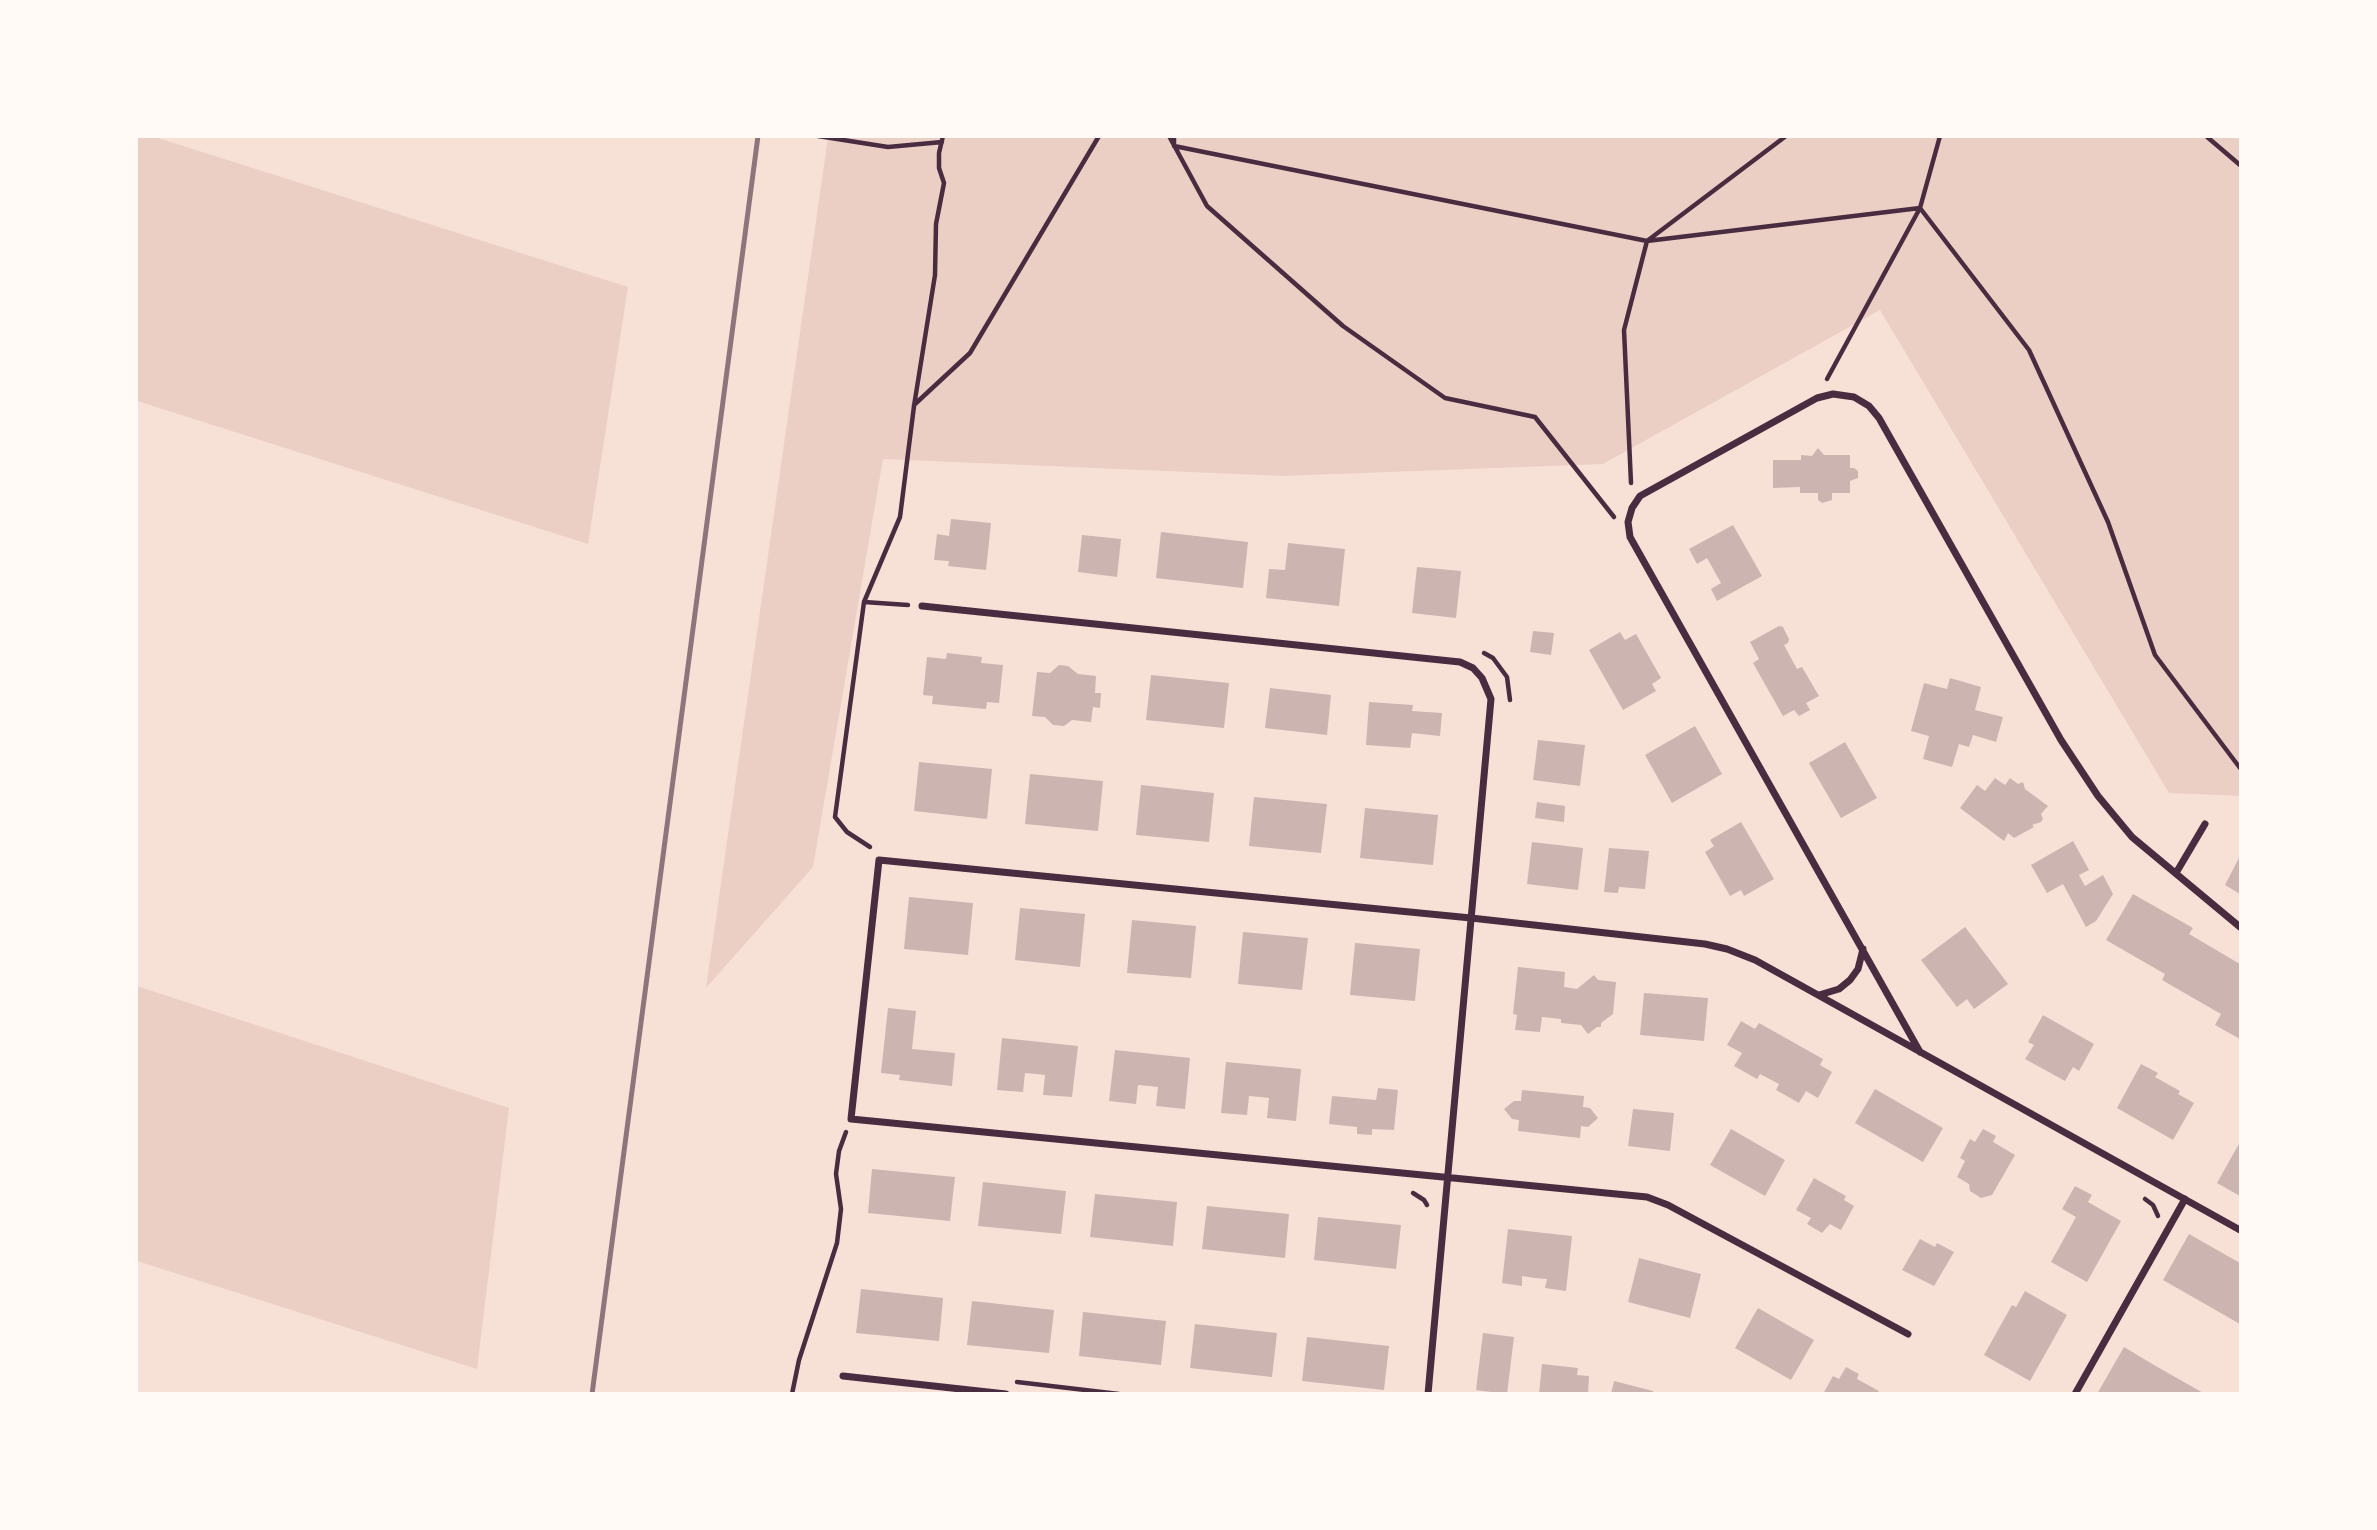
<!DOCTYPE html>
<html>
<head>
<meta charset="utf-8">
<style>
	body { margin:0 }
	#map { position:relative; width:2377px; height:1530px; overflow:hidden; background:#f7e1d7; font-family:"DejaVu Sans",sans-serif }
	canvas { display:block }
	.frame { position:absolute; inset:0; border:138px solid #fffaf5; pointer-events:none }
</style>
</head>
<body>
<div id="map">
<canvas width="2377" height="1530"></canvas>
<div class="frame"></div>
</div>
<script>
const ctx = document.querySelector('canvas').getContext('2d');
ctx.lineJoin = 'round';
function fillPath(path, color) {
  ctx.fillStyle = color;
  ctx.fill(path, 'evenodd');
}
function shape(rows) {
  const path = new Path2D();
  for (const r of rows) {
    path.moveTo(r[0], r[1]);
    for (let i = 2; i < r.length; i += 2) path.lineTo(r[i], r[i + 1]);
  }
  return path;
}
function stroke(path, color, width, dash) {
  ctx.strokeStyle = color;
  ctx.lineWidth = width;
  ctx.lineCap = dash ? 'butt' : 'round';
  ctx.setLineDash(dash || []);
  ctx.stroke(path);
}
fillPath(shape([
	[137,136,155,137,628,287,588,544,137,401],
	[828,137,2240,137,2240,796,2169,793,1880,310,1603,464,1284,476,883,459,813,867,706,988],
	[137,986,509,1108,477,1369,137,1261]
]), '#ebcfc5');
fillPath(shape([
	[1818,448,1824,455,1850,455,1850,468,1854,468,1858,471,1858,478,1850,481,1850,493,1832,493,1832,500,1822,503,1818,500,1818,493,1800,493,1800,487,1773,488,1773,460,1801,460,1801,455,1812,456],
	[951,519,991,523,986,570,948,566,949,561,934,560,937,534,949,536],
	[1733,525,1762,576,1717,601,1711,589,1721,583,1707,558,1697,564,1689,549],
	[1161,532,1248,542,1243,588,1156,578],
	[1082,535,1121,539,1117,577,1078,572],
	[1288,543,1345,549,1339,606,1266,598,1269,569,1285,570],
	[1417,567,1461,571,1456,618,1412,613],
	[1779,626,1783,627,1789,639,1788,643,1784,645,1797,669,1802,667,1819,696,1806,703,1810,710,1799,716,1794,710,1783,716,1753,663,1759,659,1750,642],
	[1533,631,1554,633,1551,655,1530,652],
	[1620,632,1625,640,1636,634,1661,678,1652,684,1656,691,1623,710,1589,650],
	[947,653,982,657,981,663,1003,665,999,703,987,702,986,709,932,704,933,696,923,695,927,657,946,659],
	[1059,665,1068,666,1078,674,1096,676,1095,693,1101,693,1100,708,1093,707,1091,722,1072,720,1064,726,1053,725,1045,717,1032,716,1037,672,1050,673],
	[1151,675,1229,683,1224,728,1146,720],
	[1950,678,1981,687,1975,710,2003,717,1996,742,1973,735,1969,747,1959,744,1952,767,1923,759,1929,736,1911,731,1924,683,1947,689],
	[1270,688,1331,695,1327,735,1265,728],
	[1369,702,1413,705,1412,711,1442,713,1440,736,1412,733,1410,748,1366,745],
	[1695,726,1722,774,1672,803,1645,755],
	[1538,740,1585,745,1580,786,1533,780],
	[1845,742,1877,798,1841,818,1809,763],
	[919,762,992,769,987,819,914,811],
	[1030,774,1103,781,1098,831,1025,824],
	[1995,778,2005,785,2010,778,2018,784,2023,782,2025,789,2048,806,2041,814,2043,819,2041,822,2032,825,2034,827,2014,838,2008,833,2004,841,1960,808,1977,785,1985,791],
	[1141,785,1214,793,1209,842,1136,835],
	[1254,797,1327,804,1321,853,1249,846],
	[1537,802,1565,806,1564,822,1535,818],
	[1365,808,1438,815,1433,865,1360,858],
	[1741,822,1774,879,1744,896,1741,890,1730,896,1705,852,1714,846,1710,840],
	[2073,841,2089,870,2079,875,2085,886,2103,875,2113,894,2096,921,2086,927,2063,884,2047,893,2031,865],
	[1532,842,1583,848,1578,890,1527,884],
	[1609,848,1649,851,1645,889,1619,887,1618,893,1604,892],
	[2240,856,2240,894,2225,885],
	[2133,894,2193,928,2189,934,2240,964,2240,1039,2215,1025,2221,1014,2162,980,2165,974,2106,940],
	[909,897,973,903,968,955,904,949],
	[1020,908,1085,914,1080,967,1015,960],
	[1132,920,1196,926,1191,978,1127,973],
	[1965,927,2008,984,1974,1009,1967,999,1957,1007,1921,960],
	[1243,932,1308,938,1302,990,1238,984],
	[1355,943,1420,949,1415,1001,1350,995],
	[1518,967,1565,972,1564,987,1577,989,1594,975,1598,980,1616,982,1613,1014,1601,1023,1601,1027,1597,1027,1588,1034,1581,1025,1561,1023,1561,1019,1542,1017,1540,1032,1515,1030,1517,1015,1513,1014],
	[1644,993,1708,998,1704,1041,1640,1035],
	[888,1008,916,1011,912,1049,955,1053,952,1086,899,1080,900,1075,881,1073],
	[2043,1015,2094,1044,2079,1071,2073,1067,2065,1081,2025,1059,2034,1045,2028,1042],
	[1741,1021,1755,1029,1759,1023,1823,1059,1820,1065,1832,1072,1818,1098,1806,1091,1799,1103,1776,1090,1779,1084,1760,1074,1757,1079,1734,1066,1742,1053,1727,1045],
	[1002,1038,1078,1046,1072,1097,1043,1095,1045,1075,1036,1074,1025,1073,1023,1092,997,1090],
	[1115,1050,1190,1058,1185,1109,1156,1106,1158,1087,1149,1086,1138,1085,1136,1104,1109,1101],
	[1226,1062,1301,1069,1296,1121,1267,1118,1269,1098,1260,1097,1249,1096,1247,1115,1221,1113],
	[2141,1064,2158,1073,2155,1077,2180,1091,2178,1094,2194,1103,2173,1140,2117,1108],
	[1378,1088,1398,1090,1394,1130,1372,1129,1372,1135,1357,1134,1357,1127,1329,1124,1332,1096,1376,1100],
	[1875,1089,1943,1128,1923,1162,1855,1123],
	[1522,1090,1584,1096,1583,1107,1590,1108,1598,1118,1588,1127,1581,1126,1580,1138,1518,1131,1519,1120,1512,1119,1504,1109,1514,1101,1521,1101],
	[1633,1109,1674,1113,1670,1151,1628,1146],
	[1731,1129,1785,1160,1765,1196,1710,1165],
	[1983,1129,1996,1136,1993,1142,2015,1155,1992,1195,1981,1198,1970,1191,1969,1184,1957,1177,1965,1161,1960,1158,1970,1139,1975,1142],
	[2240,1142,2240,1196,2217,1183],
	[872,1169,955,1177,950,1221,868,1213],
	[1814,1178,1846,1196,1844,1200,1854,1206,1841,1230,1830,1224,1822,1233,1807,1224,1811,1218,1796,1210],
	[983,1182,1066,1191,1061,1234,978,1226],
	[2075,1186,2092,1195,2088,1202,2121,1221,2087,1282,2051,1262,2076,1217,2062,1209],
	[1095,1194,1177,1202,1173,1246,1090,1237],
	[1207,1206,1289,1214,1285,1258,1202,1249],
	[1318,1217,1401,1225,1396,1269,1314,1260],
	[1508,1229,1572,1236,1566,1291,1545,1288,1547,1279,1535,1278,1522,1276,1522,1286,1502,1283],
	[2189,1234,2240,1263,2240,1324,2163,1280],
	[1920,1239,1935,1247,1937,1243,1954,1252,1934,1286,1902,1270],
	[1639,1258,1701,1274,1690,1318,1628,1302],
	[861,1289,943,1298,939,1341,856,1333],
	[2025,1291,2067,1315,2030,1381,1984,1355,2012,1305,2016,1307],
	[972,1301,1054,1310,1049,1353,967,1345],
	[1758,1308,1814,1340,1791,1380,1735,1348],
	[1083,1312,1166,1321,1161,1365,1079,1356],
	[1195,1324,1277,1333,1272,1377,1190,1368],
	[1483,1333,1514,1337,1507,1394,1476,1390],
	[1307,1337,1389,1346,1384,1390,1302,1381],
	[2124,1347,2154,1365,2205,1394,2097,1394],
	[1542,1364,1578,1368,1577,1375,1589,1376,1588,1394,1539,1394],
	[1846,1367,1859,1374,1857,1379,1879,1391,1877,1394,1823,1394,1833,1376,1839,1379],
	[1614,1381,1653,1391,1653,1394,1611,1394]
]), '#ccb4b1');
stroke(shape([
	[818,136,888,147,942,142],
	[1169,136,1207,206,1343,326,1445,398,1535,417,1614,517],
	[1174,136,1174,146,1647,241,1920,208,2029,350,2108,522,2155,655,2240,768],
	[2206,136,2240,165],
	[1827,379,1920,208,1940,136],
	[914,405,970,353,1099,136],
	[1631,483,1624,330,1647,241,1786,136],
	[864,602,908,605],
	[1484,653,1493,658,1507,677,1510,700],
	[870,847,847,832,835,817,864,602,900,517,914,406,935,275,936,224,944,183,939,168,939,153,943,136],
	[1413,1193,1424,1200,1427,1205],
	[2145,1199,2153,1205,2158,1216],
	[1017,1382,1119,1394],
	[792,1394,799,1360,837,1243,841,1209,836,1174,839,1151,846,1132]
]), '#4a2c40', 4.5);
stroke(shape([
	[922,606,1460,662,1473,668,1482,678,1491,699,1428,1394],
	[2176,873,2205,824],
	[1819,995,1839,989,1850,980,1858,969,1863,949],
	[1920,1052,1630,537,1628,522,1632,508,1640,496,1817,398,1833,394,1854,397,1869,406,1879,418,2061,740,2098,796,2132,837,2240,927],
	[1908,1334,1668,1205,1647,1197,851,1119,879,860,1471,918,1705,944,1727,949,1755,960,1818,995,2240,1230],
	[843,1376,1006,1394],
	[2075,1394,2185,1199]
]), '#4a2c40', 7);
stroke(shape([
	[592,1394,758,136]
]), '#8f747c', 5);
</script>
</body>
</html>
